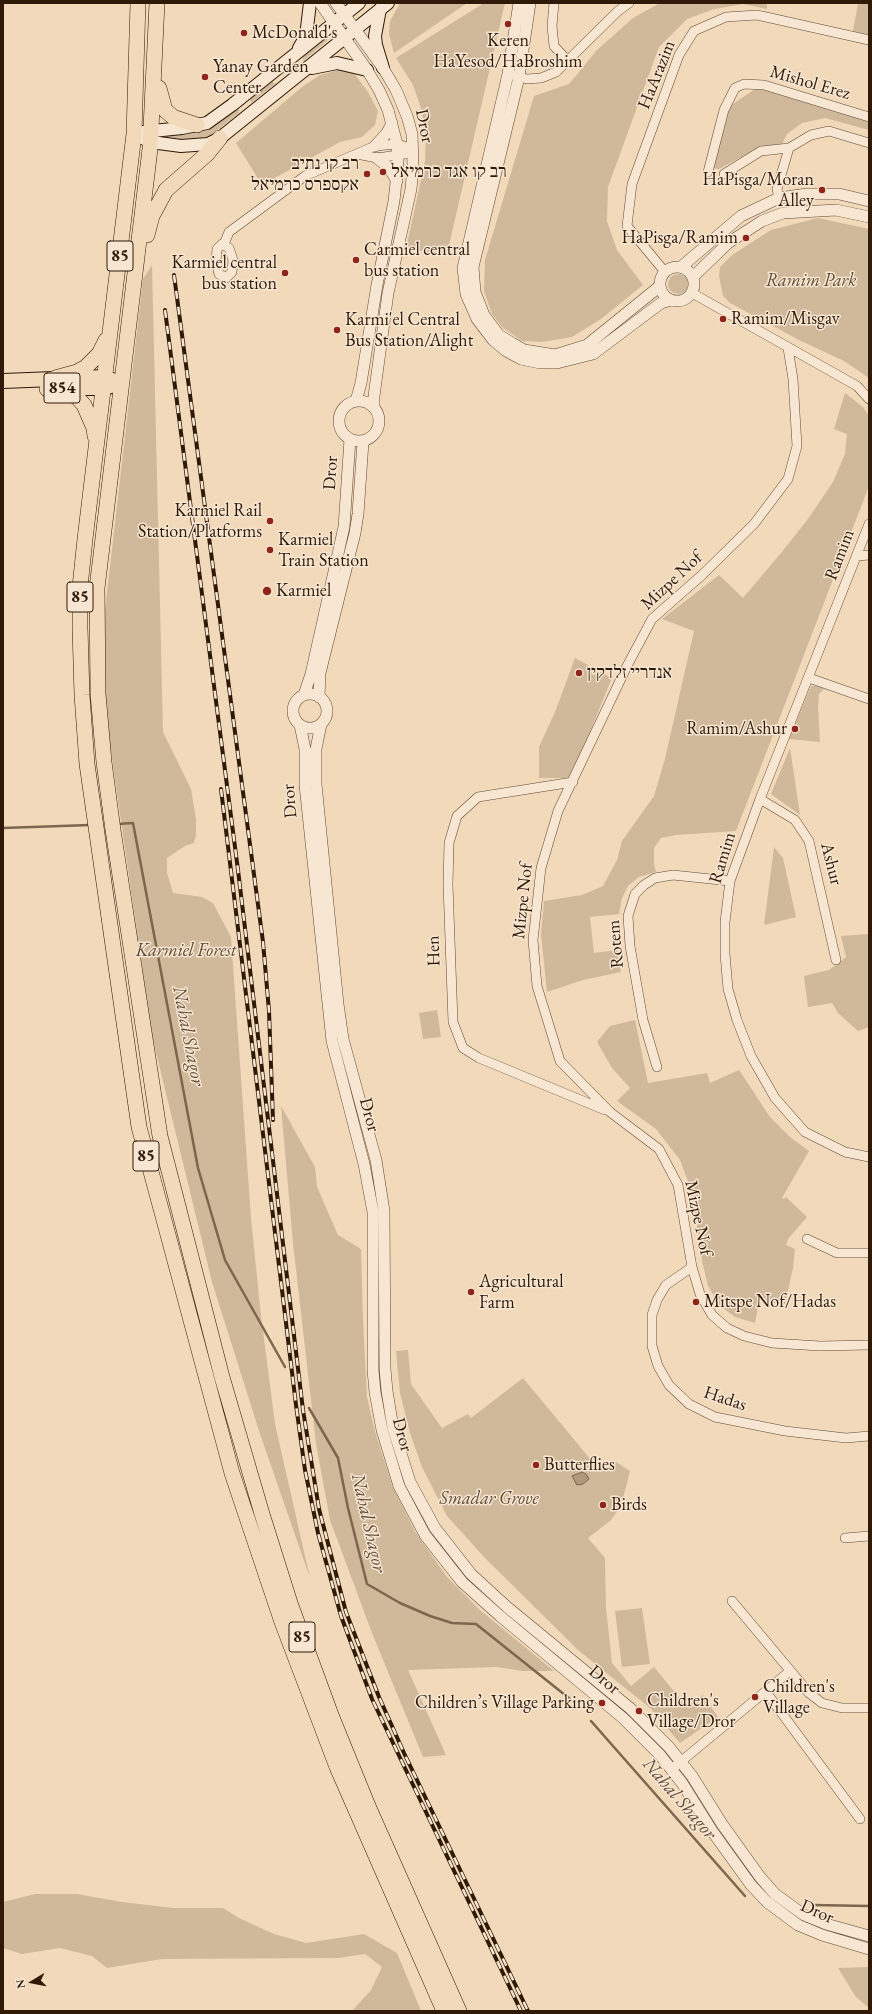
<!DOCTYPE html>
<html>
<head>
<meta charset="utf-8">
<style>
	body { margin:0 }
	#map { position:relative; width:872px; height:2014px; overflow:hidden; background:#f1d9b9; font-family:"EB Garamond",serif }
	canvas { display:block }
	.frame { position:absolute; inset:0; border:4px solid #2f1a08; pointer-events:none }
	.north { position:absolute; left:12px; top:1962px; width:40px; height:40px; -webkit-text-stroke:3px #f6e6d2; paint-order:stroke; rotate:260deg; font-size:11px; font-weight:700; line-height:16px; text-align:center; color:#2f1a08 }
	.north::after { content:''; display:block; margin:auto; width:14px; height:18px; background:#2f1a08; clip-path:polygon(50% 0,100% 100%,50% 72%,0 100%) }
</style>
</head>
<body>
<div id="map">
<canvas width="872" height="2014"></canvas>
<div class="frame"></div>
<div class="north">N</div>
</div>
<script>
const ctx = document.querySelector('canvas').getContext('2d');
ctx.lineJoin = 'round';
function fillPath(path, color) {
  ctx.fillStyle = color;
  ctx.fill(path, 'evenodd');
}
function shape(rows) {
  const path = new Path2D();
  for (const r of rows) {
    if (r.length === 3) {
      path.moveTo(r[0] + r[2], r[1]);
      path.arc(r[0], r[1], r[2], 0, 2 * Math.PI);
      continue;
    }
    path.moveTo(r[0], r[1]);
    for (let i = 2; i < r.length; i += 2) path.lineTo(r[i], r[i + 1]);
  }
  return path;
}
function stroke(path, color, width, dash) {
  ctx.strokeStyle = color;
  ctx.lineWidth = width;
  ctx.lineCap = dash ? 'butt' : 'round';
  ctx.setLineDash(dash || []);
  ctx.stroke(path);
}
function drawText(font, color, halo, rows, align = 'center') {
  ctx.font = font + ' "EB Garamond","Frank Ruhl Libre",serif';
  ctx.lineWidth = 3;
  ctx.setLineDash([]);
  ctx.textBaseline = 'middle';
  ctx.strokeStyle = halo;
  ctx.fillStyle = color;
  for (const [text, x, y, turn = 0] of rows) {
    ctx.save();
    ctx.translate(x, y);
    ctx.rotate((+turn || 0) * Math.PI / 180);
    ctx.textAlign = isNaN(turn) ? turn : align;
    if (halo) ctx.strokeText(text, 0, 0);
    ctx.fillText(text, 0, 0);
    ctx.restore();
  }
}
fillPath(shape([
	[400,3,467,3,394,53,389,34,390,21],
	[484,3,505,3,447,254,406,249,425,161,426,136,421,108,413,85,396,58],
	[660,3,767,3,767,9,743,4,714,9,687,19,659,47,608,187,607,221,617,250,643,285,601,319,572,337,542,342,522,341,502,327,492,314,484,291,485,260,534,96,569,84,597,50,633,18],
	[858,3,869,3,869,35,853,31],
	[324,36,328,40,304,60,301,56],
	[339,70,353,72,368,92,378,111,375,125,362,137,340,142,262,185,236,143,302,87,320,75],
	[272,80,275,84,251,103,250,97],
	[758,87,869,118,869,130,825,118,802,123,787,134,778,152,758,148,719,169,712,168,730,106],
	[238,108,239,108,239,113,209,136,194,140,163,139,164,132],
	[818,218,869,229,869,378,844,361,799,340,730,303,723,296,719,276,720,267,732,255,771,230],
	[152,265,163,732,191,789,196,819,196,835,194,843,185,846,167,858,167,873,173,893,202,897,213,903,231,937,251,1218,261,1316,275,1424,310,1578,260,1434,212,1282,152,1036,105,710,105,610,143,279],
	[678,284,10],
	[845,393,863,407,869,416,869,486,736,831,676,835,661,838,654,848,654,864,656,872,639,877,628,886,622,898,619,914,590,917,594,953,617,950,621,972,583,980,547,992,541,934,544,901,582,895,603,886,617,860,622,841,654,796,665,759,694,631,662,619,719,575,743,598,781,553,808,519,833,482,845,454,847,434,834,429],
	[575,658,612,678,571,778,539,778,539,747,555,712],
	[811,686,826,686,819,694,818,707,820,742,789,739],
	[790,748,800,815,771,794],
	[774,847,783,858,796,917,764,925],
	[869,934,869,1027,858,1031,838,1013,832,1003,808,1007,804,976,829,970,846,957,841,936],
	[437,1010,441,1037,423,1039,419,1013],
	[635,1020,648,1083,707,1073,710,1083,739,1070,770,1117,790,1137,809,1151,782,1198,784,1199,786,1197,807,1217,788,1239,786,1245,795,1249,793,1268,785,1304,759,1302,755,1323,735,1317,720,1306,708,1286,702,1261,692,1192,680,1160,656,1129,617,1101,630,1088,612,1068,597,1042,610,1026],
	[281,1106,315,1167,317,1187,338,1235,361,1249,363,1320,367,1397,375,1432,393,1488,416,1533,447,1577,480,1610,554,1671,522,1671,497,1667,408,1670,446,1755,423,1757,372,1633,330,1520,316,1444,293,1243],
	[408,1350,411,1384,442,1428,468,1414,471,1418,523,1378,601,1472,616,1462,630,1471,621,1506,611,1520,588,1538,605,1558,606,1608,612,1663,631,1686,654,1667,686,1706,703,1695,718,1717,680,1743,650,1708,578,1650,484,1557,447,1516,422,1467,410,1433,400,1393,396,1351],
	[642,1608,650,1664,622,1667,615,1611],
	[35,1894,77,1894,122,1902,173,1908,223,1908,239,1918,274,1934,306,1943,364,1934,397,1953,421,2011,352,2011,371,1990,382,1967,365,1954,338,1958,162,1959,107,1968,92,1956,60,1948,22,1954,3,1948,3,1902],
	[869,1967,869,2008,856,1997,838,1968]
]), '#d0b99b');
const water = shape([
	[582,1472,586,1474,589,1479,583,1484,577,1485,572,1476,582,1472]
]);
fillPath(water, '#af987d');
stroke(water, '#7c664e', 1);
stroke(shape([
	[117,824,133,823,198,1168,225,1260,285,1367],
	[3,828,90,825],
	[309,1408,338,1458,348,1508,367,1584,400,1603,430,1616,452,1623,476,1624,570,1699],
	[591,1721,745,1896],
	[813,1905,869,1906]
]), '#7c664e', 2.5);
const minor = shape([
	[554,3,552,26,554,46,568,61],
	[513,75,527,79,541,78,556,72,618,11,629,3],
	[357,154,377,158,405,154,413,149],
	[708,172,724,110,735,88,744,84,764,85,869,117],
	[724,174,761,151,789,148],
	[779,198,777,189,789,148,811,135,829,131,869,143],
	[222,244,229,248,233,260,232,272,226,278,219,274,216,262,217,249,222,244],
	[224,244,229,232,305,176,375,146,397,144,413,149],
	[665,272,627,226,632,184,679,55,694,31,726,17,757,15,869,40],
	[692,293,857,386,869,399],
	[788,348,793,379,797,446,788,479,754,524,702,575,652,619,627,666,558,811,541,868,533,940,537,986,560,1061,610,1112,659,1149,678,1185,692,1267,700,1294,712,1315,727,1328,744,1336,772,1343,820,1346,869,1345],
	[869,524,760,799,730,881,725,922,725,954,728,989,737,1020,751,1056,775,1098,805,1132,845,1152,869,1157],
	[857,556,869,555],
	[809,678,869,699],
	[573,782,478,797,457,816,449,843,448,885,453,1022,463,1048,479,1058,605,1110],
	[760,799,795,820,809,841,836,960],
	[657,1067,643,1020,630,946,628,916,635,894,644,885,655,878,673,875,730,881],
	[807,1239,837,1253,869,1253],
	[692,1267,666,1285,657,1300,652,1315,652,1346,658,1366,669,1385,689,1404,715,1417,785,1431,846,1438,869,1436],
	[845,1538,869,1536],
	[732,1601,809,1693,822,1703,842,1708,869,1708],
	[766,1692,860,1819],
	[672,1769,790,1671]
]);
const tertiary = shape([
	[320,3,367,70,379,90,388,110,397,144,398,163,394,201,377,285,361,383,356,401],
	[336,3,383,68,396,90,407,116,412,134,413,166,411,189,388,293,374,396,374,407],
	[519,3,508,74,463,268,466,294,477,319,493,340,506,351,521,359,540,363,557,363,593,354,661,303,671,300],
	[530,3,519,77,473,267,475,292,484,315,499,335,512,343,524,350,555,355,587,345,660,286],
	[375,146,387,133,392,123],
	[377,158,389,168,397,181],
	[677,284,17],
	[681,267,741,216,779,198,807,194,839,194,869,201],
	[693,277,728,243,762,221,783,213,836,210,869,217],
	[359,421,20],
	[310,711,17],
	[304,695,311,674,344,527,350,439],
	[319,697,320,673,355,533,358,514,363,442],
	[321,724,316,749,316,784,338,1004,343,1039,376,1160,384,1211,385,1369,387,1391,393,1428,410,1482,435,1528,471,1574,507,1607,631,1709,669,1747,692,1776,722,1824,760,1877,775,1894,804,1915,826,1924,869,1936],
	[300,725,305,749,305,785,332,1041,364,1164,373,1212,373,1370,375,1392,382,1430,399,1486,425,1535,462,1582,500,1616,623,1718,660,1755,682,1783,712,1831,751,1885,767,1902,798,1925,822,1935,869,1949]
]);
const secondary = shape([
	[380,9,375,36,376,45,383,68],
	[299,48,306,36,310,3],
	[312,68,337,63,367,70],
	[143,132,182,128,207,123,232,105,359,3],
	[134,134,151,142,181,146,208,144,220,138,388,3]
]);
const primary = shape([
	[3,381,105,377,121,384],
	[59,388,104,388,114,385]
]);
const trunk = shape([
	[138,3,134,134,85,539,80,587,80,628,82,695,87,764,139,1127,232,1473,282,1622,337,1767,444,2011],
	[157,3,150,149,97,588,98,694,104,762,113,830,160,1136,222,1377,262,1514,290,1603,331,1715,368,1806,459,2011],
	[159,88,165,110,173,117,197,125],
	[147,235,152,216,166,190,207,154,220,138],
	[55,378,77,372,86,367,99,354,106,340],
	[47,389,75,395,84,405,94,428,95,436]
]);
stroke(minor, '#604a34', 10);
stroke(tertiary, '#604a34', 12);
stroke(secondary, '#2f1a08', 14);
stroke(primary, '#2f1a08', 16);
stroke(trunk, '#2f1a08', 16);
stroke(minor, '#f6e6d2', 9);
stroke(tertiary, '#f6e6d2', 11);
stroke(secondary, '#f6e6d2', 12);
stroke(primary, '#f1d9b9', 14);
stroke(trunk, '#f1d9b9', 15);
const rail = shape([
	[174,275,263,942,269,1011,273,1120],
	[165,310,238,870,303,1410,319,1509,346,1612,379,1697,404,1753,528,2011],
	[221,789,296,1405,305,1470,318,1533,341,1616,372,1699,521,2011]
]);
stroke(rail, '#2f1a08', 4);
stroke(rail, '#f6e6d2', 2.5, [8]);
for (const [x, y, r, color] of [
	[508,24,4,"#8f2418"],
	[244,33,4,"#8f2418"],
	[205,77,4,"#8f2418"],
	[383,172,4,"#8f2418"],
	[367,174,4,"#8f2418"],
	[822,190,4,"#8f2418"],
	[746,238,4,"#8f2418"],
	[356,260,4,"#8f2418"],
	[285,273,4,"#8f2418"],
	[723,319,4,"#8f2418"],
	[337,330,4,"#8f2418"],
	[270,521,4,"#8f2418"],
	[270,550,4,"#8f2418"],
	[267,591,5,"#8f2418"],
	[579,673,4,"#8f2418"],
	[795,729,4,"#8f2418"],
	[471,1292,4,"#8f2418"],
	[696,1302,4,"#8f2418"],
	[536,1465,4,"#8f2418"],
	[603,1505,4,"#8f2418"],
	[755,1697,4,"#8f2418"],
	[602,1703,4,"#8f2418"],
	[639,1711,4,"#8f2418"]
]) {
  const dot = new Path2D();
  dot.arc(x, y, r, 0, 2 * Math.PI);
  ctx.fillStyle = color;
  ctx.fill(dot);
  stroke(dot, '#f6e6d2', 1.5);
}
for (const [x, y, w] of [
	[120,256,26],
	[62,388,36],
	[80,597,26],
	[146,1156,26],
	[302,1637,26]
]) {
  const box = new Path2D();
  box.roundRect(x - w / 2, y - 15, w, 30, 3);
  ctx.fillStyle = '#f6e6d2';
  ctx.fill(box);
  stroke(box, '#2f1a08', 1);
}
drawText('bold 17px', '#2f1a08', null, [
	["85",120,256],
	["854",62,388],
	["85",80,597],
	["85",146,1156],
	["85",302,1637]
]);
drawText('18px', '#2f1a08', '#f6e6d2', [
	["McDonald's",252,33],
	["Keren",508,41,"center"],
	["HaYesod/HaBroshim",508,62,"center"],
	["Yanay Garden",213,67],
	["Center",213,88],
	["רב קו נתיב",359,164,"right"],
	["אקספרס כרמיאל",359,185,"right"],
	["רב קו אגד כרמיאל",391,172],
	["HaPisga/Moran",814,180,"right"],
	["Alley",814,201,"right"],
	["HaPisga/Ramim",738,238,"right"],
	["Carmiel central",364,250],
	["bus station",364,271],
	["Karmiel central",277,263,"right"],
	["bus station",277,284,"right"],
	["Ramim/Misgav",731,319],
	["Karmi'el Central",345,320],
	["Bus Station/Alight",345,341],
	["Karmiel Rail",262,511,"right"],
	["Station/Platforms",262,532,"right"],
	["Karmiel",278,540],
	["Train Station",278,561],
	["Karmiel",276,591],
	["אנדריי זלדקין",587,673],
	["Ramim/Ashur",787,729,"right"],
	["Agricultural",479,1282],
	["Farm",479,1303],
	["Mitspe Nof/Hadas",704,1302],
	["Butterflies",544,1465],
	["Birds",611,1505],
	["Children's",763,1687],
	["Village",763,1708],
	["Children's",647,1701],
	["Village/Dror",647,1722],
	["Children’s Village Parking",594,1703,"right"]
], 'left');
drawText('18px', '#2f1a08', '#f6e6d2', [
	["HaArazim",657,75,-68],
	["Mishol Erez",810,83,16],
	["Dror",424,126,78],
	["Dror",331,473,-86],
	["Ramim",840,555,-69],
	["Mizpe Nof",672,581,-43],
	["Dror",290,801,-95],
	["Ramim",723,858,-73],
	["Ashur",831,864,76],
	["Mizpe Nof",523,901,-84],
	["Rotem",616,944,-95],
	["Hen",434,951,-92],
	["Dror",369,1115,75],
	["Mizpe Nof",698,1218,78],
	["Hadas",725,1399,18],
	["Dror",402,1435,75],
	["Dror",604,1680,40],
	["Dror",817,1912,24]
]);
drawText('italic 18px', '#5f4a34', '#f6e6d2', [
	["Ramim Park",811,281],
	["Karmiel Forest",186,951],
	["Smadar Grove",489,1499]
]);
drawText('italic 19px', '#624c37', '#f6e6d2', [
	["Nahal Shagor",188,1036,79],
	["Nahal Shagor",368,1523,77],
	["Nahal Shagor",679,1799,49]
]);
</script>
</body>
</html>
